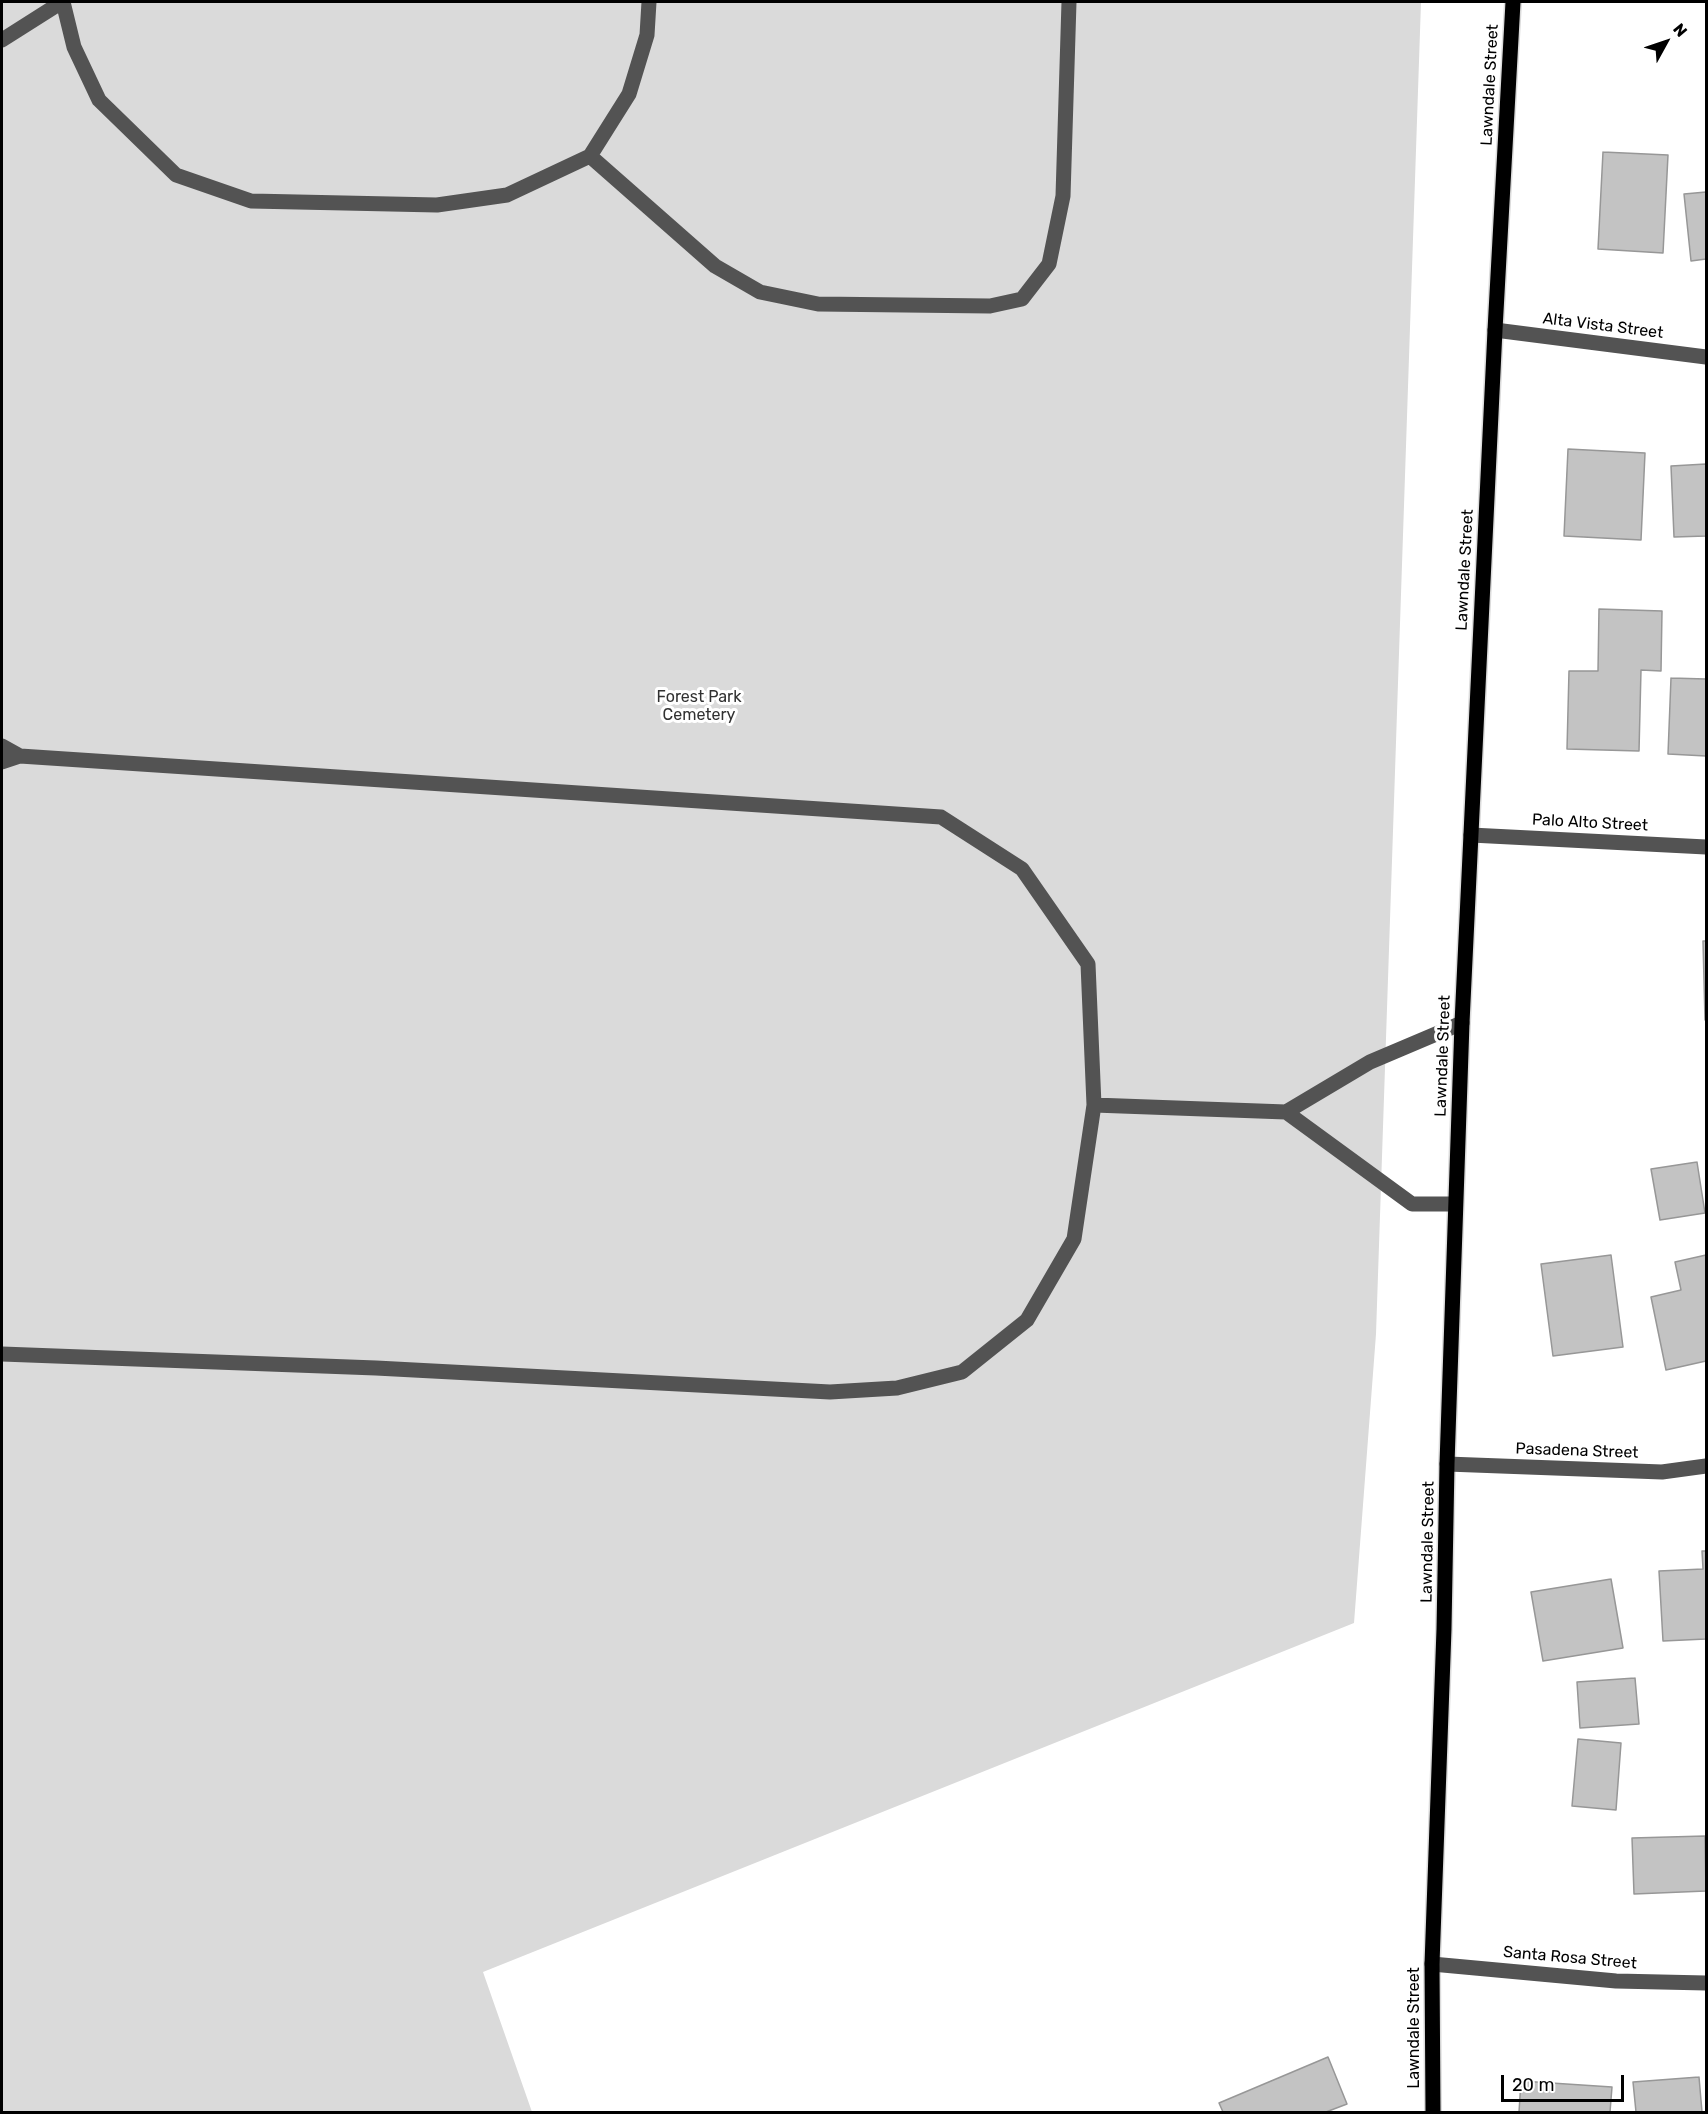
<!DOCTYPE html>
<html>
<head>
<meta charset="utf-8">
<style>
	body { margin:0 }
	#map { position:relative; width:1708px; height:2114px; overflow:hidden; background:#fff; font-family:Rubik,sans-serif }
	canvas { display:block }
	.frame { position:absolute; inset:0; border:3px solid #000; pointer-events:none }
	.north { position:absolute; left:1636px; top:12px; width:60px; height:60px; -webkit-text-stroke:4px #fff; paint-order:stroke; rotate:50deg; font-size:16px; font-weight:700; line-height:24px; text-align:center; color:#000 }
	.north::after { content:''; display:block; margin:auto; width:21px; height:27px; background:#000; clip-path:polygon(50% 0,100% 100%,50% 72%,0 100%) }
	.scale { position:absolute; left:1501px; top:2075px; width:123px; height:27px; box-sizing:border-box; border:3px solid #000; border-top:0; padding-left:8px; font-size:18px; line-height:21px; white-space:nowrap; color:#000; -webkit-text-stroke:4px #fff; paint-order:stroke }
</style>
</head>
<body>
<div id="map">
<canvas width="1708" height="2114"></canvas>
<div class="frame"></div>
<div class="north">N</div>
<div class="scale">20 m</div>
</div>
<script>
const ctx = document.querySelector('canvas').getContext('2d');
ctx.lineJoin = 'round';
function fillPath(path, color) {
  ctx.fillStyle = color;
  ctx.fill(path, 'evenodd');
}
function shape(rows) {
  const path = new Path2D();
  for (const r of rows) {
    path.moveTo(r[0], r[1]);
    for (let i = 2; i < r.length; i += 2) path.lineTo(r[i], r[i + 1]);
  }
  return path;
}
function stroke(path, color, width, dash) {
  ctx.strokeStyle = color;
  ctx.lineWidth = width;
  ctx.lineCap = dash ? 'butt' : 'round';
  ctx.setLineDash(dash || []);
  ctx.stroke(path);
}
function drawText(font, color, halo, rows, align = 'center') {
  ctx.font = font + ' Rubik,sans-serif';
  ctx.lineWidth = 6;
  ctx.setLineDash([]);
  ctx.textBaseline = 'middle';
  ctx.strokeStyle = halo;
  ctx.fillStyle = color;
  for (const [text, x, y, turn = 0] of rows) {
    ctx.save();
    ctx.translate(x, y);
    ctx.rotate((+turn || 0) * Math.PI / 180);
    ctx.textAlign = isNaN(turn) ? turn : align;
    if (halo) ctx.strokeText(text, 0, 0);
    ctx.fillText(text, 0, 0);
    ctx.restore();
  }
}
fillPath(shape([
	[2,2,1421,2,1376,1334,1354,1623,483,1972,532,2112,2,2112]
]), '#dadada');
const building = shape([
	[1603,152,1668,155,1663,253,1598,249,1603,152],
	[1706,192,1706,259,1691,261,1684,194,1706,192],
	[1568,449,1645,453,1641,540,1564,536,1568,449],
	[1706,464,1706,536,1674,537,1671,466,1706,464],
	[1599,609,1662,611,1661,671,1641,670,1639,751,1567,749,1569,671,1598,671,1599,609],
	[1671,678,1706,679,1706,756,1668,754,1671,678],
	[1703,941,1706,941,1706,1020,1705,1020,1703,941],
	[1697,1162,1705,1213,1660,1220,1651,1169,1697,1162],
	[1611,1255,1623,1347,1553,1356,1541,1264,1611,1255],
	[1706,1255,1706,1361,1666,1370,1651,1297,1681,1290,1675,1262,1706,1255],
	[1702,1551,1706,1551,1706,1639,1663,1641,1659,1571,1703,1569,1702,1551],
	[1611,1579,1623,1648,1543,1661,1531,1592,1611,1579],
	[1635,1678,1639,1724,1580,1728,1577,1682,1635,1678],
	[1578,1739,1621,1743,1616,1810,1572,1806,1578,1739],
	[1705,1836,1706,1891,1634,1894,1632,1838,1705,1836],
	[1328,2057,1347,2104,1326,2112,1223,2112,1219,2103,1328,2057],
	[1699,2077,1702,2112,1636,2112,1633,2082,1699,2077],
	[1521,2081,1612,2087,1610,2112,1519,2112,1521,2081]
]);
fillPath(building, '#c3c3c3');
stroke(building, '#979797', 1.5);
const major = shape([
	[1433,2112,1432,1964,1444,1629,1447,1464,1462,1023,1495,330,1513,2]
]);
stroke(major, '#dbdbdb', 18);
stroke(shape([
	[63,2,74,47,99,100,176,175,251,201,437,205,507,195,590,156,629,94,647,35,649,2],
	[2,40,62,2],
	[590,156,715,266,760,292,818,304,990,306,1022,299,1049,264,1063,196,1069,2],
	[1495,330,1706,357],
	[2,746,20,756,941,817,1022,869,1088,964,1094,1105,1074,1239,1027,1320,962,1372,897,1388,830,1392,376,1368,2,1354],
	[2,762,20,756],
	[1471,835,1706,847],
	[1094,1105,1286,1112,1370,1062,1462,1023],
	[1286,1112,1412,1204,1455,1204],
	[1447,1464,1662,1472,1706,1466],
	[1432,1964,1616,1981,1706,1983]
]), '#535353', 15);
stroke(major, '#000', 15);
drawText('16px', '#000', '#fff', [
	["Lawndale Street",1490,85,-87],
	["Alta Vista Street",1603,326,7],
	["Lawndale Street",1465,570,-87],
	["Palo Alto Street",1590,823,3],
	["Lawndale Street",1443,1056,-88],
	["Pasadena Street",1577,1451,2],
	["Lawndale Street",1428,1542,-89],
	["Santa Rosa Street",1570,1958,5],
	["Lawndale Street",1414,2028,-90]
]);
drawText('16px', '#313131', '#fff', [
	["Forest Park",699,697],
	["Cemetery",699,715]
]);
</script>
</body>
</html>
